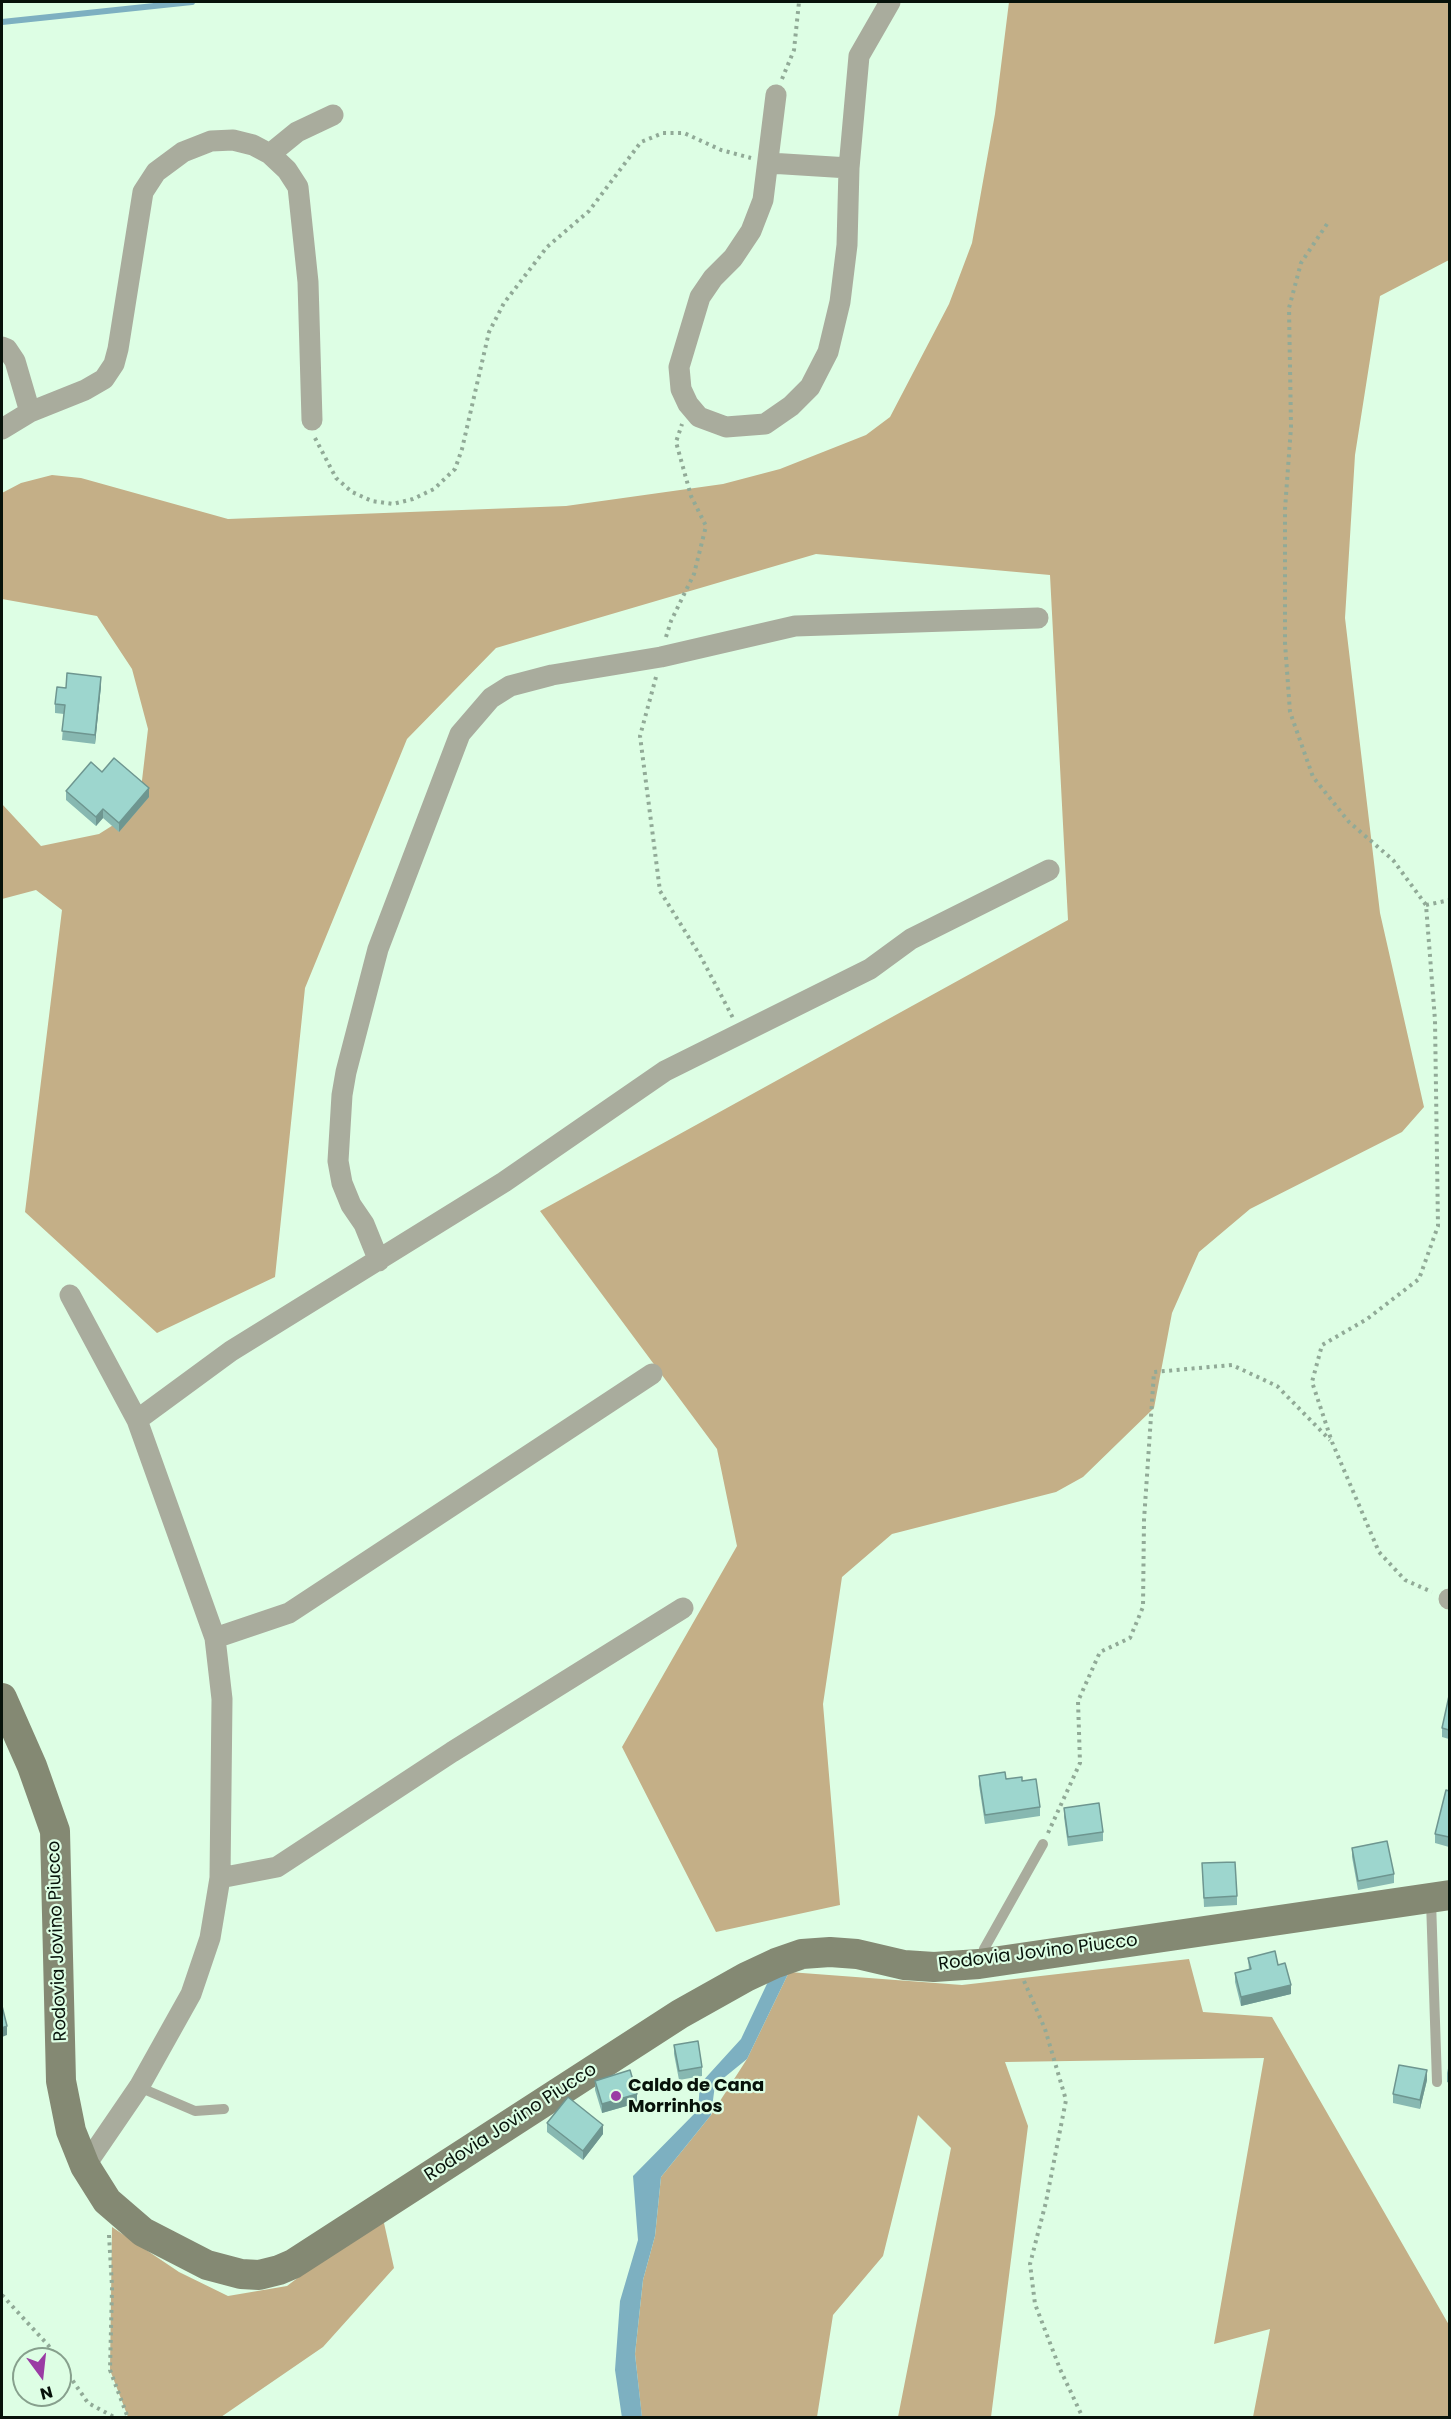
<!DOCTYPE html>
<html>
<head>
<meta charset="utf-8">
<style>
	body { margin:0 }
	#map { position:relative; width:1451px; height:2419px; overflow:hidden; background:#ddfee4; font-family:Poppins,sans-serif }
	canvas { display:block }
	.frame { position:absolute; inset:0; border:3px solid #07120a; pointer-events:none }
	.north { position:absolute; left:12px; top:2347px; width:60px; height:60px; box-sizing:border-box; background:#ddfee4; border:2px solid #87a08d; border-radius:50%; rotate:165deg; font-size:16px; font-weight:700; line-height:24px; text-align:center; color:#07120a }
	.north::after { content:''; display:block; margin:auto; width:21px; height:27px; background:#9a3ca4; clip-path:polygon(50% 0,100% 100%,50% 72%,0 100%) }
</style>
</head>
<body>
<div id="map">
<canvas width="1451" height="2419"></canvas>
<div class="frame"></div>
<div class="north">N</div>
</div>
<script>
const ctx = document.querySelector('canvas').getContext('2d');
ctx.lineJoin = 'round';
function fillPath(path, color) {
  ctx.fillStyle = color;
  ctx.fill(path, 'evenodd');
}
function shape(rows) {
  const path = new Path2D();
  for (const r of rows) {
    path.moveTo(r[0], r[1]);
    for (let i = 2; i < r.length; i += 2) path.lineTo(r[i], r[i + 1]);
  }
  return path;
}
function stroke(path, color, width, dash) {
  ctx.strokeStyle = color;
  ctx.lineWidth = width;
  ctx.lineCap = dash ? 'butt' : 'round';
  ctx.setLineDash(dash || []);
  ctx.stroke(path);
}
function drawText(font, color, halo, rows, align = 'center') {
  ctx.font = font + ' Poppins,sans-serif';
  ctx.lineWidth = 4.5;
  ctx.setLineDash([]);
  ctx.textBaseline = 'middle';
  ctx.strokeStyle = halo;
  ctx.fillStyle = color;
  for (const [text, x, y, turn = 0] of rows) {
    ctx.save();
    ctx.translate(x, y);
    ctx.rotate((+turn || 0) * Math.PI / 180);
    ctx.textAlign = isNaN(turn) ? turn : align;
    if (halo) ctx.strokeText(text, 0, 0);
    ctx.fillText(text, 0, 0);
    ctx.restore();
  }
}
fillPath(shape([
	[1009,2,1449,2,1449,260,1380,296,1355,455,1345,618,1380,913,1424,1107,1402,1132,1250,1209,1199,1252,1172,1313,1154,1408,1083,1477,1056,1492,892,1534,842,1577,823,1704,840,1905,716,1932,622,1747,737,1546,717,1449,540,1211,1068,920,1050,575,816,554,496,648,407,739,305,988,275,1277,157,1333,25,1212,62,910,36,890,2,899,2,804,41,846,99,834,126,817,141,789,148,729,132,669,97,616,2,599,2,493,21,483,52,475,81,478,228,519,566,506,723,484,780,469,866,435,890,417,949,304,972,243,995,114],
	[1189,1959,1203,2012,1272,2017,1449,2325,1449,2417,1253,2417,1270,2329,1214,2344,1264,2058,1005,2062,1028,2126,991,2417,898,2417,951,2148,918,2115,883,2256,833,2315,817,2417,642,2418,635,2354,643,2280,655,2236,661,2177,711,2115,747,2059,789,1972,962,1985],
	[382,2214,394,2268,323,2347,221,2417,128,2417,110,2370,112,2227,179,2272,228,2296,287,2286]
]), '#c4af87');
fillPath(shape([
	[773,1971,789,1972,747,2059,715,2085,711,2115,661,2177,655,2236,643,2280,635,2354,642,2417,622,2418,615,2370,620,2301,638,2240,633,2176,698,2110,700,2084,741,2039]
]), '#7db0c1');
stroke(shape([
	[2,22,192,2]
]), '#7db0c1', 6);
stroke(shape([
	[782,79,794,50,799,2],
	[1327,224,1301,263,1289,308,1291,427,1285,509,1285,643,1290,712,1313,777,1349,822,1393,860,1426,905,1435,1020,1438,1226,1419,1279,1367,1319,1322,1345,1312,1382,1332,1442,1379,1552,1405,1580,1432,1592],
	[315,438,336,478,352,492,372,501,393,504,413,499,434,489,455,469,462,449,489,332,504,303,547,247,589,211,641,142,663,133,684,133,721,150,751,158],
	[666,637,671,621,694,574,706,526,691,496,676,442,682,424],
	[656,677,640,736,660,891,701,957,733,1018],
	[1426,905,1450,900],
	[1048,1833,1080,1763,1078,1701,1100,1652,1130,1638,1143,1607,1144,1520,1154,1372,1232,1365,1277,1386,1330,1440],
	[1024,1981,1045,2029,1066,2100,1046,2202,1030,2264,1035,2304,1060,2369,1083,2418],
	[109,2235,112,2287,110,2370,128,2418],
	[2,2295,48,2345,58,2359],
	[60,2362,88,2403,116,2418]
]), '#91aa97', 4, [3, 4.5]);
stroke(shape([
	[1431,1901,1437,2082],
	[980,1960,984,1949,1043,1844],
	[139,2087,195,2111,224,2109]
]), '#a9ac9d', 10);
stroke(shape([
	[776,95,763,200,751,231,733,258,713,278,700,297,679,367,681,389,688,404,699,417,726,427,765,424,791,406,810,387,828,352,840,302,847,245,849,168,859,56,890,2],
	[270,154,297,132,333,115],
	[769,163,849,168],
	[2,347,7,349,15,361,30,412],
	[2,429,30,412,85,390,104,379,114,364,118,349,143,192,156,172,183,152,211,141,233,140,253,145,270,154,287,170,298,187,308,282,312,420],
	[379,1261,364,1224,351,1205,342,1183,338,1161,342,1095,346,1072,378,949,460,734,491,698,510,686,552,675,661,657,795,626,1038,618],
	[70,1295,137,1420,215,1638,222,1699,220,1878,210,1938,191,1994,139,2087,85,2166],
	[137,1420,231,1351,504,1182,665,1071,870,969,911,939,1049,870],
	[1449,1599,1450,1599],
	[215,1638,289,1613,652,1374],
	[220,1878,277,1867,452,1752,683,1608]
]), '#a9ac9d', 21);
stroke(shape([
	[2,1698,32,1766,55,1831,61,2081,71,2131,85,2166,107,2201,143,2232,207,2265,241,2274,259,2275,279,2270,293,2264,680,2014,746,1977,776,1963,802,1954,830,1952,857,1954,904,1965,934,1967,979,1964,1450,1895]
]), '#848973', 30);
fillPath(shape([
	[101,686,95,744,62,740,64,714,55,713,55,704,66,688],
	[102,772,149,797,119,832,103,818,96,826,66,800,66,791],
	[1449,1696,1449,1739,1442,1737,1442,1728],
	[979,1776,1022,1781,1040,1807,1040,1816,985,1824,979,1785],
	[1449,1791,1449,1847,1435,1843,1435,1834],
	[1064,1808,1103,1832,1103,1841,1068,1846,1064,1817],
	[1352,1848,1394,1874,1394,1883,1358,1890,1352,1857],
	[1202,1863,1237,1896,1237,1905,1204,1907],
	[1248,1958,1278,1965,1291,1994,1241,2006,1235,1982,1235,1973,1249,1970],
	[674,2045,702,2067,702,2076,679,2080,674,2054],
	[1449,2064,1449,2083,1447,2082,1447,2073],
	[1427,2080,1420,2109,1393,2103,1393,2094],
	[595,2081,637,2103,602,2113,595,2090],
	[547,2123,603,2134,583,2160,547,2132]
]), '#87b8b1');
fillPath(shape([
	[101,677,101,686,95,744,95,735],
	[149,788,149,797,119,832,119,823],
	[103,809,103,818,96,826,96,817],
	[1291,1985,1291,1994,1241,2006,1241,1997],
	[7,2026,7,2035,2,2037,2,2028],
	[1427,2070,1427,2080,1420,2109,1420,2100],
	[637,2094,637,2103,602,2113,602,2104],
	[603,2125,603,2134,583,2160,583,2151]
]), '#6e9690');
const building = shape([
	[67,673,101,677,95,735,62,731,65,705,55,704,57,687,66,688,67,673],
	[114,758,149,788,119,823,103,809,96,817,66,791,91,762,102,772,114,758],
	[1449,1696,1449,1730,1442,1728,1449,1696],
	[1005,1772,1006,1779,1022,1777,1022,1781,1036,1779,1040,1807,985,1815,979,1776,1005,1772],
	[1446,1790,1449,1791,1449,1837,1435,1834,1446,1790],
	[1099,1803,1103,1832,1068,1837,1064,1808,1099,1803],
	[1387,1841,1394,1874,1358,1881,1352,1848,1387,1841],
	[1235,1862,1237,1896,1204,1898,1202,1863,1235,1862],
	[1275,1951,1278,1965,1285,1963,1291,1985,1241,1997,1235,1973,1251,1969,1248,1958,1275,1951],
	[2,2006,7,2026,2,2028,2,2006],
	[698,2041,702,2067,679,2071,674,2045,698,2041],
	[1399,2065,1427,2070,1420,2100,1393,2094,1399,2065],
	[630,2070,637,2094,602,2104,595,2081,630,2070],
	[568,2097,603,2125,583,2151,547,2123,568,2097]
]);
fillPath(building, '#9dd6ce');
stroke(building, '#6e9690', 1.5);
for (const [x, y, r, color] of [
	[616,2096,6,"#9a3ca4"]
]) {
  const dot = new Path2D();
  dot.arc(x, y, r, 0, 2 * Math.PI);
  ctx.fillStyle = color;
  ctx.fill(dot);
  stroke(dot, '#ddfee4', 2);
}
drawText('18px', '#07120a', '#ddfee4', [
	["Rodovia Jovino Piucco",58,1941,-92],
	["Rodovia Jovino Piucco",1038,1953,-7],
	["Rodovia Jovino Piucco",511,2123,-33]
]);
drawText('bold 18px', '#07120a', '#ddfee4', [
	["Caldo de Cana",628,2086],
	["Morrinhos",628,2107]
], 'left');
</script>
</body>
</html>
